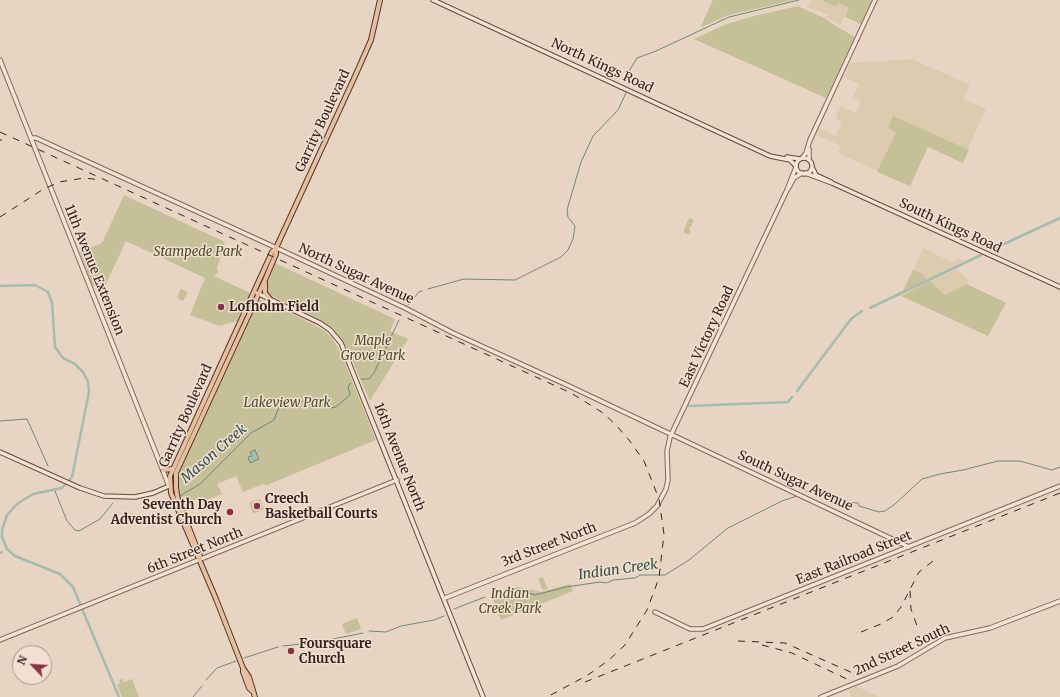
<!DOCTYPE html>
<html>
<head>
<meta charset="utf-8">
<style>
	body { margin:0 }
	#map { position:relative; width:1060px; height:697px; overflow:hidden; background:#e8d4c2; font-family:Merriweather,serif }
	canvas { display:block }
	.north { position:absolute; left:12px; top:645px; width:40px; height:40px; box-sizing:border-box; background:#f1e0d1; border:1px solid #a59489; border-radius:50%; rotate:295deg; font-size:11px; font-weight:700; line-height:16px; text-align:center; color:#32231e }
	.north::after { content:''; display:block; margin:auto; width:14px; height:18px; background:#893246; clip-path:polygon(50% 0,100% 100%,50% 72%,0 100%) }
</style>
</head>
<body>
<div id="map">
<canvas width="1060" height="697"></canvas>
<div class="north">N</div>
</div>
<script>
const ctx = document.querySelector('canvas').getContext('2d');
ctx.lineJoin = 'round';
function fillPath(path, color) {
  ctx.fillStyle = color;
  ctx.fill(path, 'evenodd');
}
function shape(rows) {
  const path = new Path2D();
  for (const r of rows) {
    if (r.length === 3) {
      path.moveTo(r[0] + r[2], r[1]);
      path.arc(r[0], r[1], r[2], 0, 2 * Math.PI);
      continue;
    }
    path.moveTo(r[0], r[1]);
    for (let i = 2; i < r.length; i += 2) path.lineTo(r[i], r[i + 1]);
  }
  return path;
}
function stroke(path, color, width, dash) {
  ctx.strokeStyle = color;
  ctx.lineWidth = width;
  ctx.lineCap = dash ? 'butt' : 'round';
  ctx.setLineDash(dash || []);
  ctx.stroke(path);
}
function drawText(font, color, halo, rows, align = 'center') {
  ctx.font = font + ' Merriweather,serif';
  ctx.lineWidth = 3;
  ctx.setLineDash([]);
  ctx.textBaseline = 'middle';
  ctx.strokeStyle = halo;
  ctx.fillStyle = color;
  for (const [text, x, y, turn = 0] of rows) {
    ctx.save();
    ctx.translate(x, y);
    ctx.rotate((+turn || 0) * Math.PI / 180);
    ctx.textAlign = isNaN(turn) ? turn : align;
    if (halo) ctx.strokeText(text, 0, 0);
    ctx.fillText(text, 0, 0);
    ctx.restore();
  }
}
fillPath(shape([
	[811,0,821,0,836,7,838,3,849,9,840,25,826,18,829,15,807,7],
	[912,59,970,85,963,99,986,109,967,150,893,116,896,131,878,171,838,153,841,146,816,135,819,128,836,136,842,122,835,118,841,106,856,113,861,101,853,97,859,84,845,77,850,63],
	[923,248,954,263,957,258,964,261,926,280,924,275,913,270],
	[957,269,969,280,967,284,945,295,930,281],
	[856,686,879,697,851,697,848,689]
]), '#ddcbb0');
fillPath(shape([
	[713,0,795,0,728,15,702,27,701,26],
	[821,0,872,0,861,24,845,17,849,8,838,3,836,7],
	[798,6,826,19,834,25,855,37,826,98,694,39,724,25,750,17],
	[893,116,969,150,963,163,928,147,910,186,877,172,896,132,888,128],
	[124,195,225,242,217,268,218,273,214,276,250,293,237,321,219,326,190,315,205,278,126,241,105,286,96,287,92,285,80,252,100,244,103,241],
	[689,218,694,220,689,230,691,231,689,235,683,232],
	[275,263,395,319,390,331,408,339,370,401,346,347,332,328,319,319,268,294,266,288],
	[913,270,924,275,926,280,903,291],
	[930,281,945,295,967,284,1006,303,988,336,901,296],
	[181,289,188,292,183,301,177,298],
	[262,300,299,317,325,331,332,338,340,351,376,440,267,485,263,484,243,492,236,476,217,484,222,494,199,503,197,499,182,504,177,483,179,474,259,301],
	[260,499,264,509,253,514,249,503],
	[543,577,548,589,543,590,538,579],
	[570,584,573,591,501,620,490,593,519,587,541,592],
	[357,618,361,629,346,634,342,624],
	[123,679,123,682,132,679,139,697,122,697,117,685,120,683,119,680]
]), '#c5c097');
const water = shape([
	[255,450,259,459,250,463,248,457,252,456,250,452,255,450]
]);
fillPath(water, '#a4bcaf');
stroke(water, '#6c887b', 1);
stroke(shape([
	[628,84,629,71,637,58,656,51,729,17,799,0],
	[428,289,464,279,515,280,561,257,568,250,573,239,575,226,568,217,567,210,581,162,593,136,618,110,626,93],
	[408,305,419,292,422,291],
	[361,379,369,379,374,373,399,320],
	[0,421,27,419,48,466],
	[55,491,67,521,75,530,79,531,100,519,113,503],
	[806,491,819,493,825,497,833,497,843,502,858,503,859,506,879,512,885,511,895,504,922,479,940,474,963,470,998,461,1020,461,1052,470,1060,467],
	[180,496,200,484,251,433,274,420,279,407,285,402,309,401,330,408,336,407,350,395,348,386,351,383],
	[495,594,517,589,535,595,566,587,600,582,607,583,613,580,635,578,640,575,665,575,689,560,728,528,782,501,797,496],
	[454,609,485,597],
	[369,631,386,632,401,626,434,620,444,616],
	[283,646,318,642,363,633],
	[244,658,278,647],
	[206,680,217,668,236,661],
	[193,697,202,686]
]), '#6c887b', 1);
stroke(shape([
	[993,249,1060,218],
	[0,286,35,285,48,292,52,303,55,347,63,358,75,364,83,372,88,382,89,392,72,477,62,488,33,494,17,504,7,515,2,530,2,537,7,549,15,556,60,574,73,587,119,697],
	[870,308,981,255],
	[797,391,851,319,862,311],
	[688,406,788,402,792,397],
	[0,553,2,552]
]), '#a4bcaf', 2.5);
const tertiary = shape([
	[0,60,169,486],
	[31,138,36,138,281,250,405,308,453,333,567,385,909,547],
	[809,149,809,160],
	[802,158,806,153,810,140,875,0],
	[788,189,794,178,802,173],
	[445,598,635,523,649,514,657,506,666,489,668,480,667,451,670,437,787,190,796,167],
	[655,612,690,629,703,629,1060,486],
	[0,640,397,480],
	[821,697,898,666,945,638,990,628,1060,601]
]);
const secondary = shape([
	[433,0,770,156,790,160,796,166],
	[787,157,800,159],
	[804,166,8],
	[812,167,816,175,831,182],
	[805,173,832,183,1060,287],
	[257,293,320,323,330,330,341,343,483,697],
	[0,452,80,488,104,496,135,497,153,493,169,486]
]);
const primary = shape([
	[265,283,265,293,270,299],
	[163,470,172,469],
	[200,560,200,556,178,500,176,488,176,473,265,280,276,254,276,248],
	[243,668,249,677,255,697],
	[252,691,249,688,243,672,243,668,216,599,171,493,170,476,272,252,276,248,356,74,371,40,380,0]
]);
stroke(tertiary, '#80665b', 5.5);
stroke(secondary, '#62483e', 5.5);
stroke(primary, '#4e362f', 6);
stroke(tertiary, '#f4e3d4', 3.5);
stroke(secondary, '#f4e3d4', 3.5);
stroke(primary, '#e8bf9d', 4);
stroke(shape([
	[0,132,571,393,603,413,616,425,629,440,644,461,659,499,664,534,659,578,647,610,625,645,609,660,588,675,547,697],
	[0,140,2,140],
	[0,217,42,190,59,182,84,178,101,180],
	[910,591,911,609,917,626],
	[861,632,881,624,893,617,901,607,919,572,933,561],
	[738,641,785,643,855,674],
	[762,645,792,653,851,681],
	[585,682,1060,493]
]), '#32231e', 1, [7, 7]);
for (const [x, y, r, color] of [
	[221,307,4,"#893246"],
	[257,506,4,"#893246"],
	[230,512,4,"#893246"],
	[291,651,4,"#893246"]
]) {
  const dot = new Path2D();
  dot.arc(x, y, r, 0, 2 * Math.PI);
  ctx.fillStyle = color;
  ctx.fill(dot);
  stroke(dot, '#f1e0d1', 1.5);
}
drawText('13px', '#32231e', '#f1e0d1', [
	["North Kings Road",602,66,25],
	["Garrity Boulevard",323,121,-65],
	["South Kings Road",950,226,25],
	["11th Avenue Extension",94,270,68],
	["North Sugar Avenue",356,274,25],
	["East Victory Road",707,337,-65],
	["Garrity Boulevard",186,416,-66],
	["16th Avenue North",399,457,68],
	["South Sugar Avenue",795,481,25],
	["3rd Street North",549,545,-21],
	["6th Street North",195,551,-22],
	["East Railroad Street",854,558,-22],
	["2nd Street South",902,650,-25]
]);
drawText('italic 13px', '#4b4c26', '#f1e0d1', [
	["Stampede Park",198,252],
	["Maple",373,341],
	["Grove Park",373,356],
	["Lakeview Park",287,403],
	["Indian",510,594],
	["Creek Park",510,609]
]);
drawText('bold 13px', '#32231e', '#f1e0d1', [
	["Lofholm Field",229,307],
	["Creech",265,499],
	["Basketball Courts",265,514],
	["Seventh Day",222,505,"right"],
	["Adventist Church",222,520,"right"],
	["Foursquare",299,644],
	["Church",299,659]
], 'left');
drawText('italic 14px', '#2e5046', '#f1e0d1', [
	["Mason Creek",214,454,-41],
	["Indian Creek",618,570,-8]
]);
</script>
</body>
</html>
